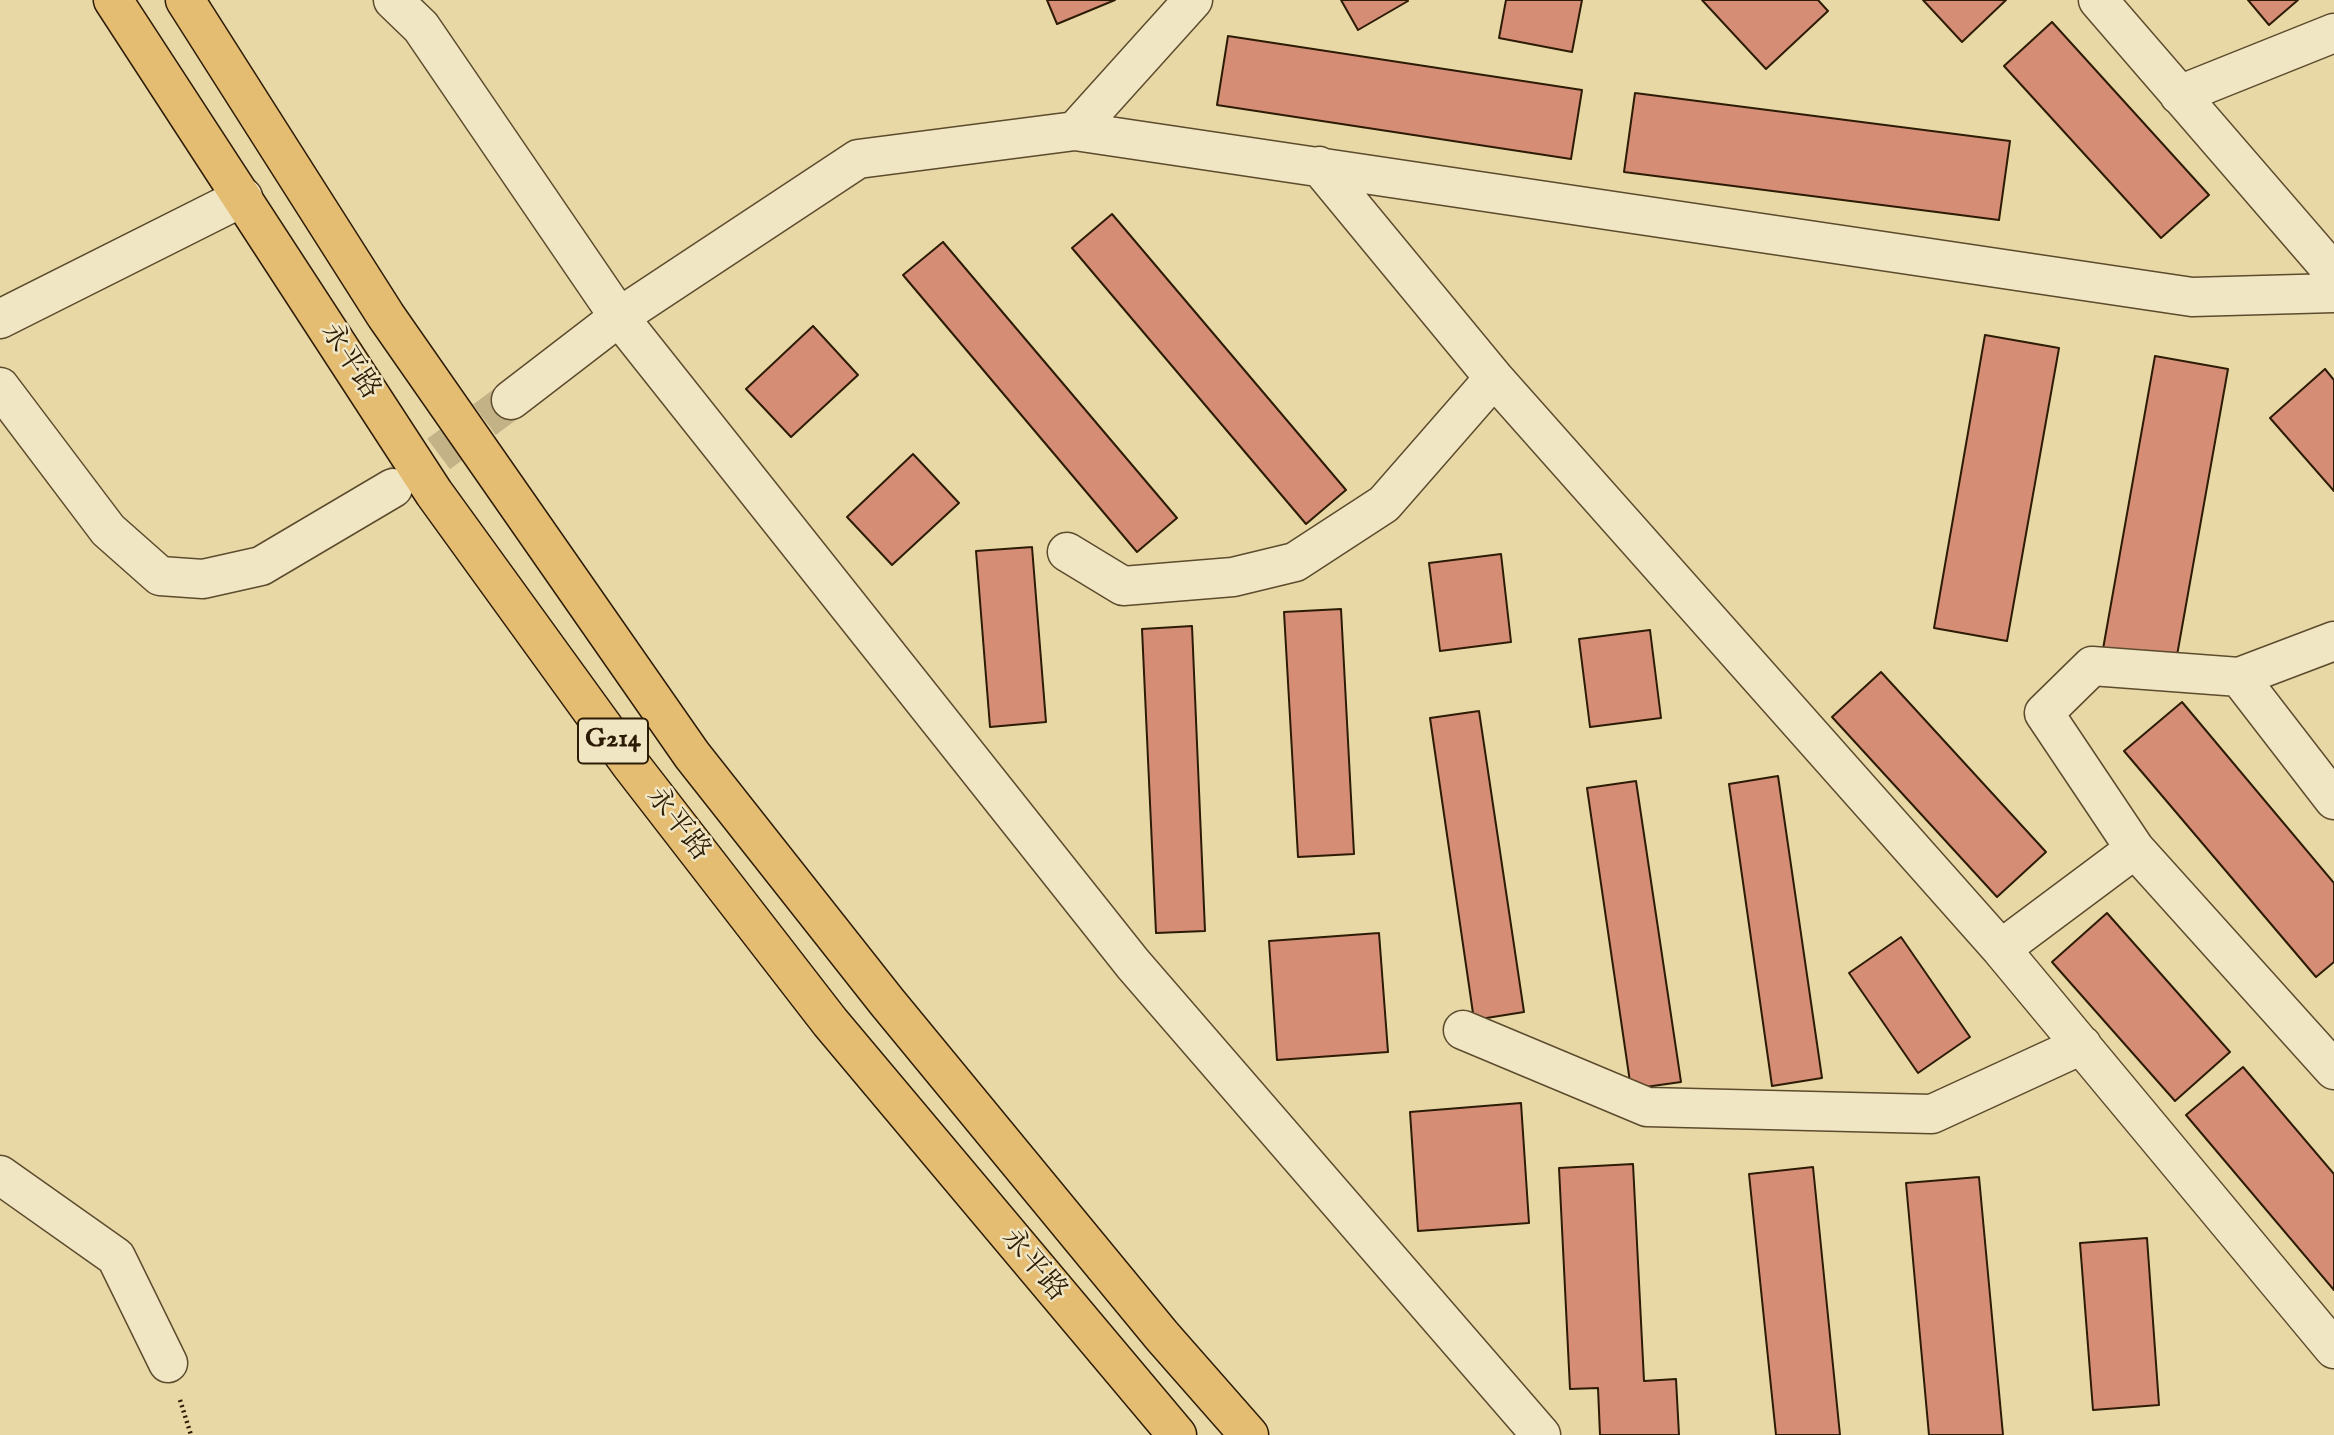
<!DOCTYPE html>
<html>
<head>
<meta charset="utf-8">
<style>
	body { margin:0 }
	canvas { display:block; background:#e8d8a5 }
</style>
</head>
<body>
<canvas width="2334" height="1435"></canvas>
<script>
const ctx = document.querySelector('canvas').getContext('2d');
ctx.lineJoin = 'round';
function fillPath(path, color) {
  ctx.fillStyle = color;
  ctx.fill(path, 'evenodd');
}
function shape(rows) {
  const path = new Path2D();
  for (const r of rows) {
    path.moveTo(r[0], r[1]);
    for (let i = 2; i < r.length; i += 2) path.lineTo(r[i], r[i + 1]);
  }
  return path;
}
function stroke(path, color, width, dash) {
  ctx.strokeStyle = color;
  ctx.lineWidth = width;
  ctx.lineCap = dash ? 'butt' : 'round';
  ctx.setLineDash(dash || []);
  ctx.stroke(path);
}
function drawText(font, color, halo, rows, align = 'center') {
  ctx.font = font + ' "IM FELL English","Noto Serif SC",serif';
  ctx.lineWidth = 5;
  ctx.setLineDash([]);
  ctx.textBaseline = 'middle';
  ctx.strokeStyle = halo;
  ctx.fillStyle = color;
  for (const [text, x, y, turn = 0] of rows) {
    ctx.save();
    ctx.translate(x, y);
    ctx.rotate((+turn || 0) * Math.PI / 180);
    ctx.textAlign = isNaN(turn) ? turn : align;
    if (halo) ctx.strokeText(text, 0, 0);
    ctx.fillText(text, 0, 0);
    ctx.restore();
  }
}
const building = shape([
	[1047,0,1115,0,1057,24,1047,0],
	[1341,0,1407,0,1408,1,1358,30,1341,0],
	[1506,0,1582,0,1572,52,1499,38,1506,0],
	[1702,0,1818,0,1828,11,1766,69,1702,0],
	[1923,0,2006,0,1962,42,1923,0],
	[2248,0,2298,0,2269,25,2248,0],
	[2052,22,2209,195,2161,238,2004,66,2052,22],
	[1228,36,1582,90,1571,159,1217,105,1228,36],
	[1635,93,2010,141,1999,220,1624,172,1635,93],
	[1112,214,1346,490,1306,524,1072,248,1112,214],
	[943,242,1177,518,1137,552,903,275,943,242],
	[813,326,858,375,791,437,746,389,813,326],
	[1985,335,2059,348,2007,641,1934,628,1985,335],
	[2155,356,2228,369,2176,661,2103,649,2155,356],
	[2325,369,2334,380,2334,491,2270,418,2325,369],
	[913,454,959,503,892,565,847,517,913,454],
	[1032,547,1046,722,990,727,976,551,1032,547],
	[1501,554,1511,642,1440,651,1429,563,1501,554],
	[1341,609,1354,854,1298,857,1284,612,1341,609],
	[1192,626,1205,931,1156,933,1142,629,1192,626],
	[1650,630,1661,718,1590,727,1579,639,1650,630],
	[1881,672,2046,852,1997,897,1832,717,1881,672],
	[2182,702,2334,883,2334,962,2316,977,2124,751,2182,702],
	[1479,711,1524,1012,1474,1020,1430,718,1479,711],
	[1778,776,1822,1078,1772,1086,1729,784,1778,776],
	[1636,781,1681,1082,1631,1089,1587,788,1636,781],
	[2107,913,2230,1052,2175,1101,2052,962,2107,913],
	[1379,933,1388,1052,1277,1060,1269,941,1379,933],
	[1901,937,1970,1037,1918,1073,1849,973,1901,937],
	[2243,1067,2334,1174,2334,1290,2186,1115,2243,1067],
	[1521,1103,1529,1223,1418,1231,1410,1112,1521,1103],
	[1633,1164,1644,1381,1676,1379,1679,1435,1600,1435,1598,1388,1570,1389,1559,1168,1633,1164],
	[1813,1167,1840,1435,1776,1435,1749,1174,1813,1167],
	[1979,1177,2003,1435,1929,1435,1906,1183,1979,1177],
	[2147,1238,2159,1405,2093,1410,2080,1243,2147,1238]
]);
fillPath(building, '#d58d76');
stroke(building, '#2d1c05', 2);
stroke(shape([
	[393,488,511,400]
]), '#c3b285', 38, [38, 19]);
const minor = shape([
	[393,0,421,27,619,317,858,159,1075,131,2192,297,2334,293],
	[2098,0,2334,273],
	[2179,95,2334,33],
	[1075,131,1193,0],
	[1319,166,1494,378,2001,949,2334,1349],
	[0,319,243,197],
	[0,387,108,530,160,576,203,579,261,566,393,488],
	[511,400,619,317,1133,964,1541,1435],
	[1067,552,1123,586,1233,577,1295,562,1384,504,1494,378],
	[2239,677,2334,800],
	[2135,849,2334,1070],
	[2001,949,2135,849,2044,713,2092,666,2239,677,2334,641],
	[1463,1030,1647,1107,1932,1114,2082,1045],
	[0,1175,116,1257,168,1363]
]);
const highway = shape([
	[113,0,434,493,631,765,830,1022,1177,1435],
	[185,0,386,316,692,755,887,1002,1162,1336,1249,1435]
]);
stroke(minor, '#5c4b2d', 41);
stroke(highway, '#2d1c05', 41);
stroke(shape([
	[180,1400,191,1435]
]), '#2d1c05', 4.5, [2, 3.5]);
stroke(minor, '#f0e6c4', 38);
stroke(highway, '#e4bc72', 38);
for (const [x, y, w] of [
	[613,741,70]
]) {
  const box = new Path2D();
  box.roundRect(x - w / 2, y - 22.5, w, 45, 5);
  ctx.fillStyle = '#f0e6c4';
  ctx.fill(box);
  stroke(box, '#2d1c05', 2);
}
drawText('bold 26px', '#2d1c05', null, [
	["G214",613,741]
]);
drawText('28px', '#2d1c05', '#f0e6c4', [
	["永平路",349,362,57],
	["永平路",677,825,52],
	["永平路",1033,1266,50]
]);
</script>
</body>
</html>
